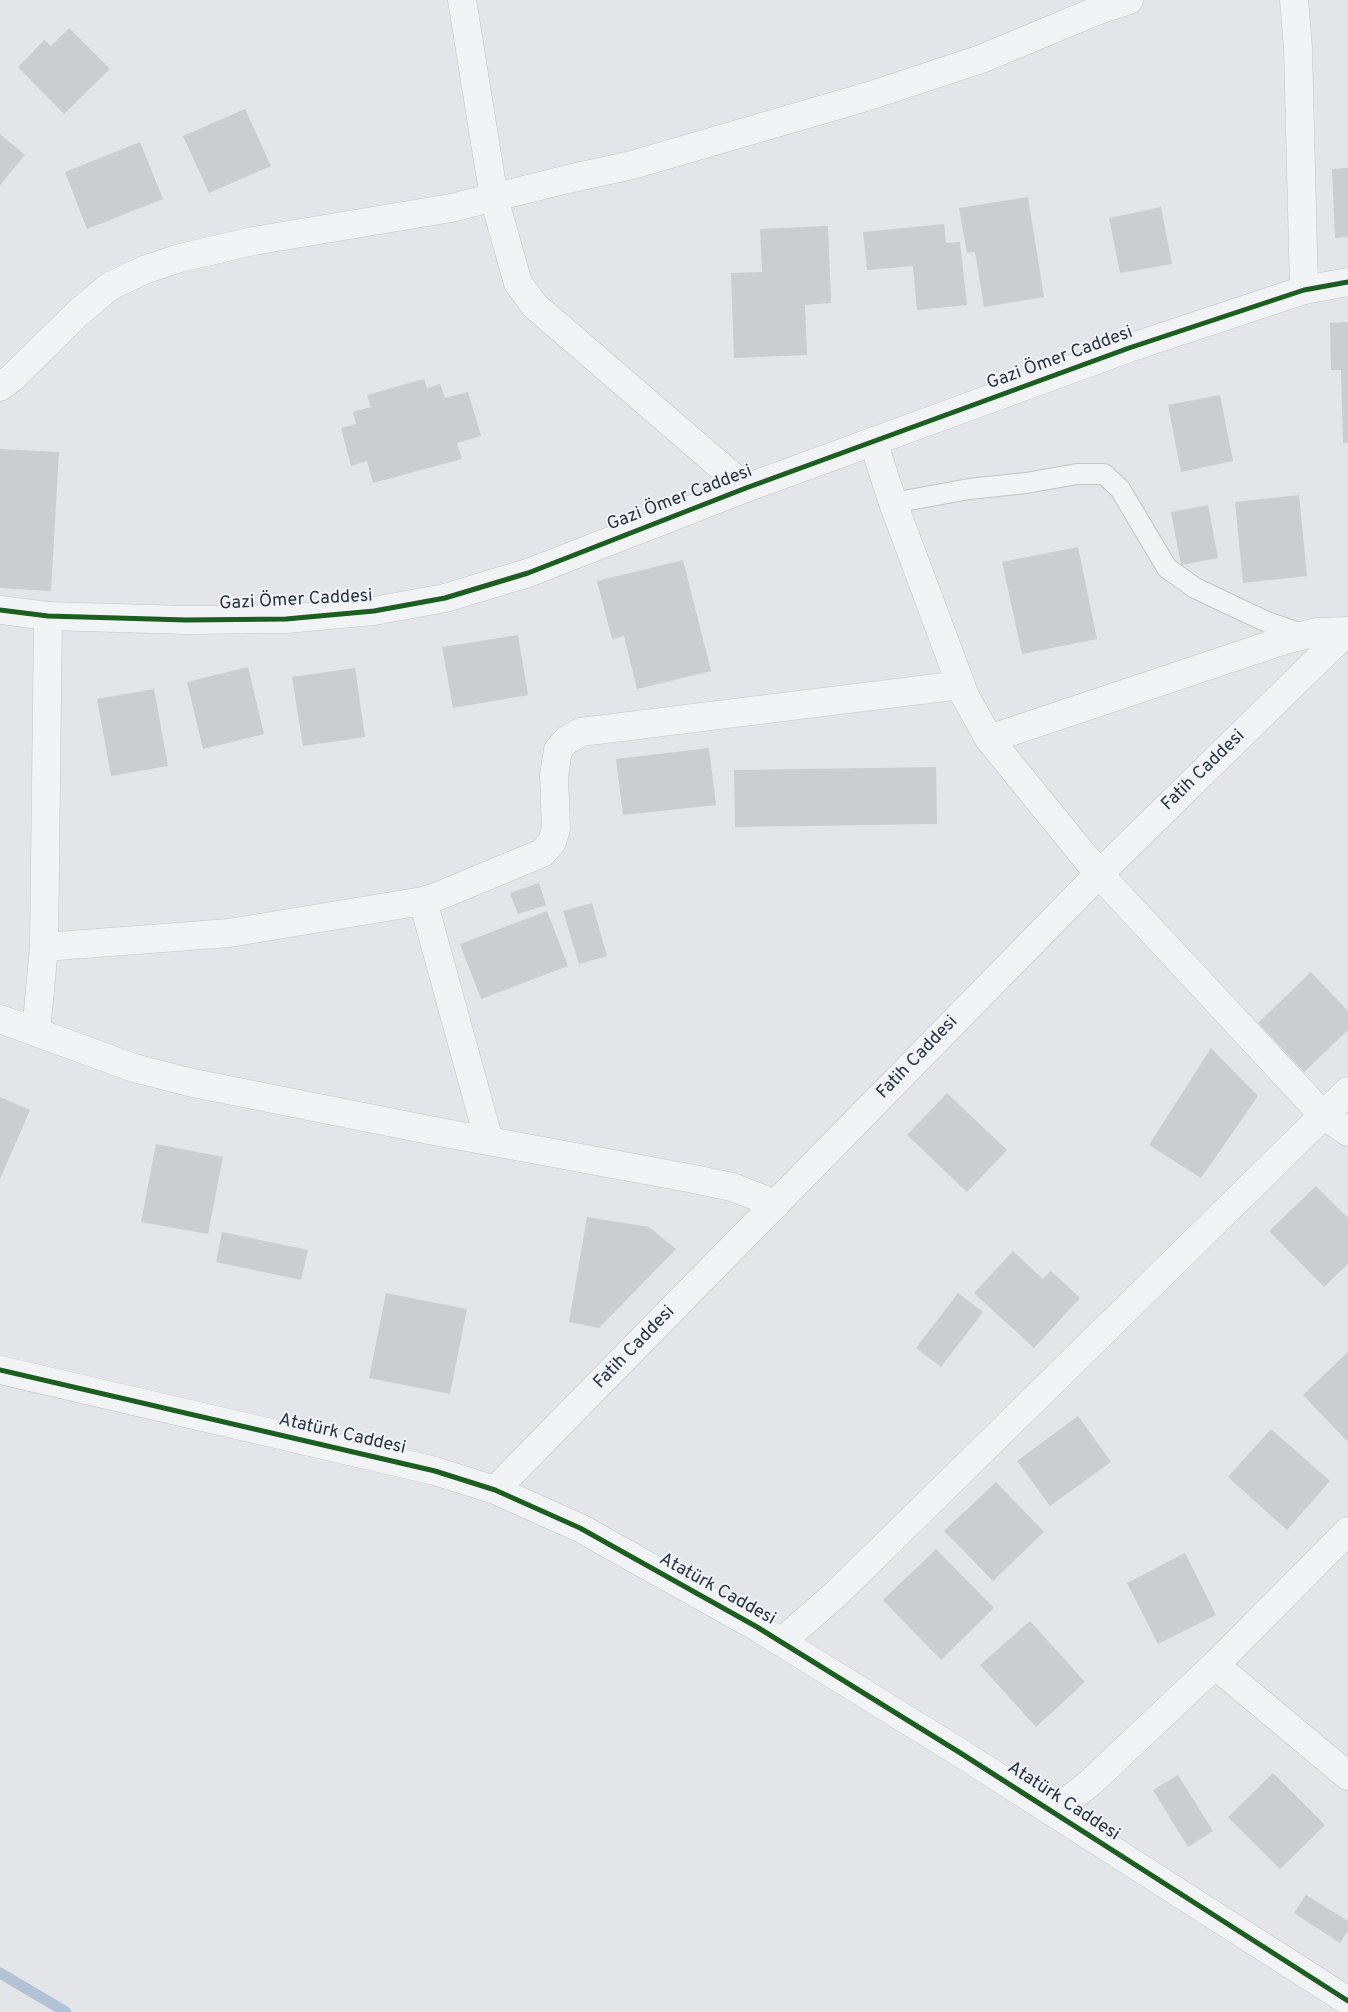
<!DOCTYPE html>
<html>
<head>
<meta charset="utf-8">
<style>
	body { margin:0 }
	canvas { display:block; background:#e3e5e8 }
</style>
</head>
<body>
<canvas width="1348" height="2012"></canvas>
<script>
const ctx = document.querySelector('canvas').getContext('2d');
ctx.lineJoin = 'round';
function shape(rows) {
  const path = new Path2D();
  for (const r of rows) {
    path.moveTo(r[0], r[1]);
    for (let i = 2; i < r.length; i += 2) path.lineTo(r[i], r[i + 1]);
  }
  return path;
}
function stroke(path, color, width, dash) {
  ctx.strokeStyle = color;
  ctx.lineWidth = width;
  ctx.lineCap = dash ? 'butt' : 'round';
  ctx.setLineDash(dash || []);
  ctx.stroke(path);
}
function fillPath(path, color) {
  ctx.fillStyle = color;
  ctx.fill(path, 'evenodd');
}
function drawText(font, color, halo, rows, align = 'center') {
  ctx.font = font + ' Overpass,sans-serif';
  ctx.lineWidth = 4;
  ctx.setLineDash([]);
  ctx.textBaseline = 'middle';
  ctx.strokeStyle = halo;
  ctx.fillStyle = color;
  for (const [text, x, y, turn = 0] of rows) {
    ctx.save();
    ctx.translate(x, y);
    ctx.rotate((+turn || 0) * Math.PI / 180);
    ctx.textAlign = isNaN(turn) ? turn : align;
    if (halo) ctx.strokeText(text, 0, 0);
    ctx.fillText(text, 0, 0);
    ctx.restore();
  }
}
stroke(shape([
	[0,1973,66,2012]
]), '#b1c3d4', 11);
fillPath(shape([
	[69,28,110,69,64,114,18,67,44,40,51,46],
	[245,109,271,166,209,193,183,136],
	[0,134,25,155,0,185],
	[140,142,163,199,87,229,65,172],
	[1348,168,1348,237,1335,238,1332,169],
	[1028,197,1044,297,984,307,975,252,967,253,959,208],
	[1161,207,1172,264,1120,273,1109,218],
	[944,224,946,243,960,242,967,305,917,310,913,266,867,270,863,232],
	[828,226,831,303,805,305,807,355,734,358,731,273,762,272,760,229],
	[1348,322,1348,443,1343,443,1341,370,1331,370,1330,323],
	[424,379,427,388,440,384,445,398,468,392,481,436,457,443,462,459,373,483,367,461,351,466,341,428,356,424,353,412,371,407,367,395],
	[1220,395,1233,461,1181,472,1168,405],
	[0,449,59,452,51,591,0,588],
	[1299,495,1307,576,1243,583,1235,502],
	[1208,505,1218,558,1181,565,1171,512],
	[1078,547,1097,639,1022,654,1002,562],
	[683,560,711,671,637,689,624,636,612,639,597,581],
	[518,635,528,695,453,708,442,647],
	[248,667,264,734,203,749,187,682],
	[355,668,365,737,303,746,292,677],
	[154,689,168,766,111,776,97,699],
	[709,748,716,805,623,815,616,759],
	[936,767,937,824,735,827,734,770],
	[539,883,546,905,518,914,510,893],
	[592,903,607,956,579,964,563,911],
	[547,911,568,966,481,999,460,944],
	[1311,972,1348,1011,1348,1030,1304,1072,1258,1023],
	[1211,1048,1258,1096,1201,1178,1149,1145],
	[947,1093,1007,1150,967,1192,907,1135],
	[0,1097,30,1110,0,1179],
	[156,1144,223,1157,208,1234,141,1222],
	[1316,1186,1348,1218,1348,1264,1324,1287,1269,1231],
	[587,1217,649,1227,676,1249,599,1328,569,1322],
	[222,1232,308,1250,301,1280,216,1262],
	[1013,1251,1043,1279,1051,1271,1080,1298,1034,1348,974,1293],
	[386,1293,467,1309,450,1394,369,1378],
	[958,1293,983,1312,941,1367,916,1348],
	[1348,1352,1348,1442,1303,1395],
	[1078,1416,1111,1462,1050,1506,1017,1461],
	[1271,1429,1330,1481,1287,1530,1228,1477],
	[996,1482,1044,1532,993,1581,944,1531],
	[936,1549,994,1608,941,1660,883,1600],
	[1185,1553,1216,1615,1158,1644,1127,1583],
	[1030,1621,1085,1682,1036,1727,980,1665],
	[1273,1773,1325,1825,1280,1869,1228,1817],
	[1178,1775,1213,1831,1188,1847,1153,1790],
	[1306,1895,1348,1921,1348,1931,1340,1943,1294,1913]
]), '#cbcdd1');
const service = shape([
	[893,503,969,489,1026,483,1077,474,1104,474,1120,489,1167,568,1195,588,1267,622,1304,635]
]);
const minor = shape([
	[462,0,494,198,518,283,535,306,746,488],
	[1294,0,1298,48,1304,290],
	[0,387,13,377,77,314,110,286,144,270,180,258,253,241,451,208,568,179,632,165,869,96,981,59,1096,11,1129,0],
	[873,441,893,503,965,696,989,739,1099,874,1323,1115,1348,1132],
	[989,739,1285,640,1317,632,1348,631],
	[423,901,489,1141],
	[44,947,229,933,423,901,441,895,542,853,552,842,556,829,554,775,558,750,567,740,581,732,961,685],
	[0,1019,134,1068,193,1083,429,1130,694,1179,732,1187,776,1204],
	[36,1032,44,947,48,616],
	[781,1642,836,1594,1348,1091],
	[1215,1665,1348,1776],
	[1054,1812,1091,1782,1215,1665,1348,1531]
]);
const tertiary = shape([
	[0,610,48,616,186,620,286,619,374,611,445,598,528,573,746,488,1129,348,1304,290,1348,282],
	[0,1370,435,1471,495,1490,580,1528,757,1627,962,1754,1348,2001],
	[495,1490,1099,874,1332,646,1348,633]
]);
stroke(service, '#c1c3c6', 22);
stroke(minor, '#c1c3c6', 29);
stroke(tertiary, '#c1c3c6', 29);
stroke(service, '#f2f3f5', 20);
stroke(minor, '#f2f3f5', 28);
stroke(tertiary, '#f2f3f5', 28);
stroke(shape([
	[0,610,48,616,186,620,286,619,374,611,445,598,528,573,746,488,1129,348,1304,290,1348,282],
	[0,1370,435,1471,495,1490,580,1528,757,1627,962,1754,1348,2001]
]), '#1b5e20', 5);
drawText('18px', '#293343', '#f1f4f7', [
	["Gazi Ömer Caddesi",1060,359,-20],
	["Gazi Ömer Caddesi",680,499,-21],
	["Gazi Ömer Caddesi",296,601,-3],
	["Fatih Caddesi",1204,771,-44],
	["Fatih Caddesi",918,1058,-46],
	["Fatih Caddesi",635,1348,-46],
	["Atatürk Caddesi",342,1435,13],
	["Atatürk Caddesi",717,1590,29],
	["Atatürk Caddesi",1063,1802,33]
]);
</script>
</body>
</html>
